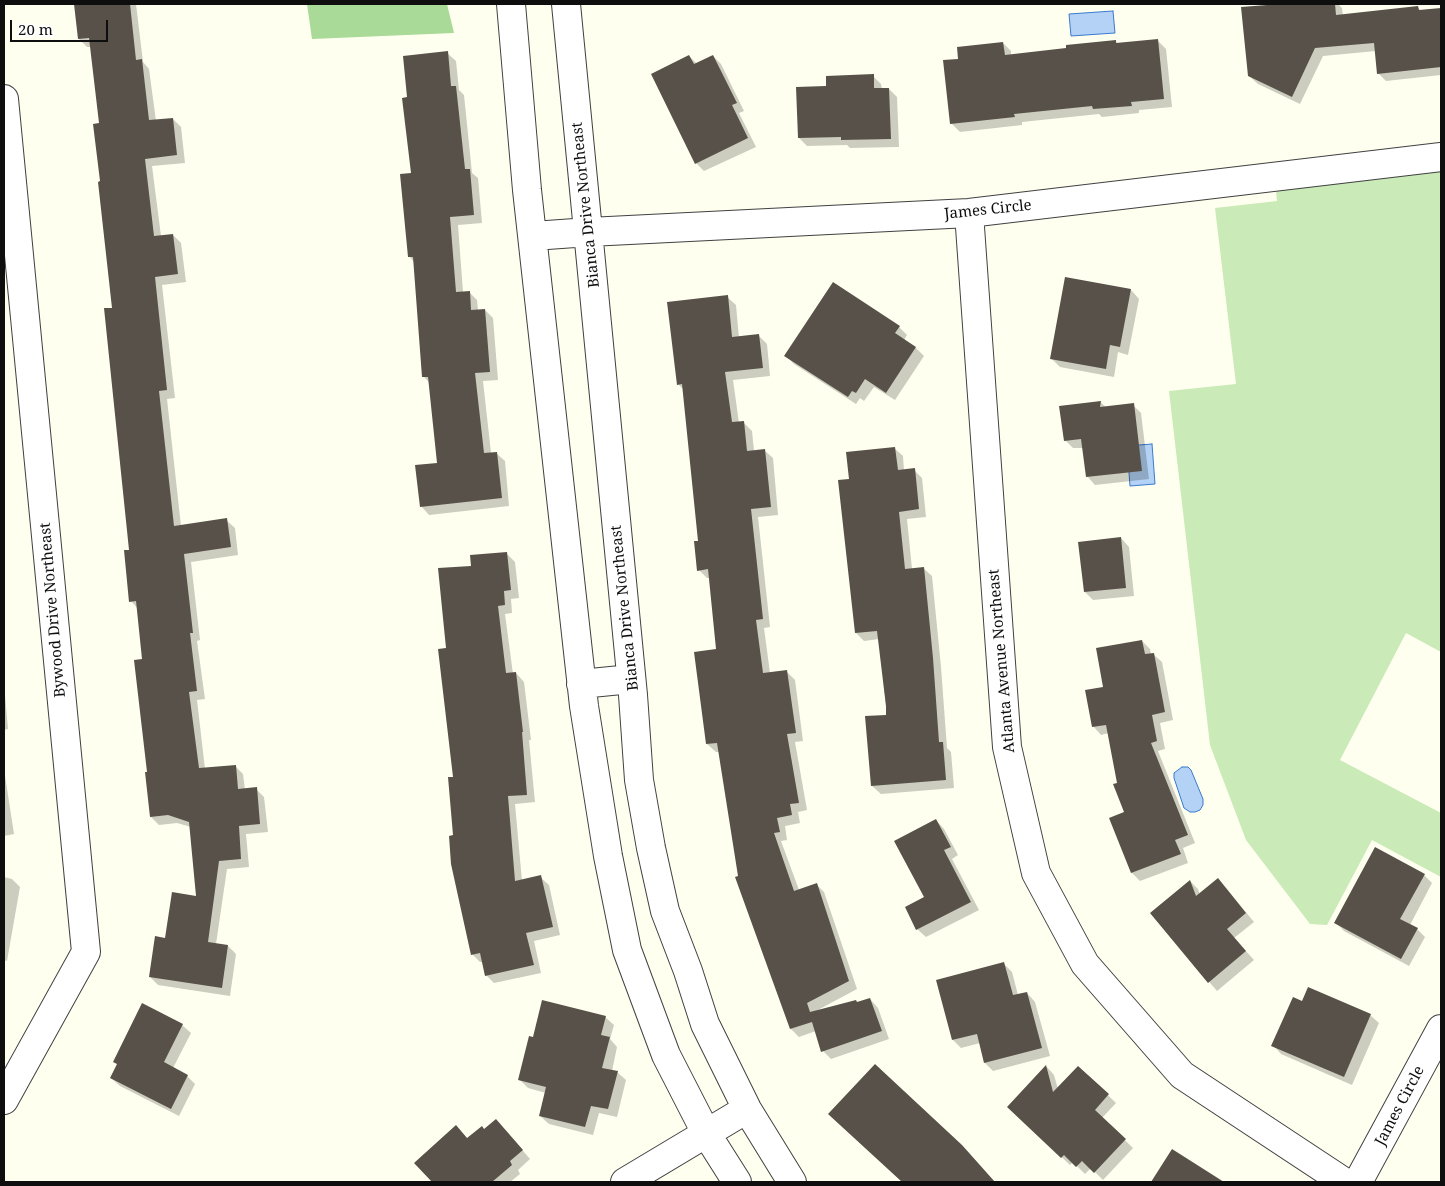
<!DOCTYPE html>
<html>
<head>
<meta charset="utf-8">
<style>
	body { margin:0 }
	#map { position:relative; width:1445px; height:1186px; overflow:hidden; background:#ffffef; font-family:"Noto Serif",serif }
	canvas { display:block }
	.frame { position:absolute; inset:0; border:5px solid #0e0e0e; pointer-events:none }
	.scale { position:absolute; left:10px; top:20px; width:98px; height:22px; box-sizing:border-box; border:2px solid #0e0e0e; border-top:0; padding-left:6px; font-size:15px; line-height:18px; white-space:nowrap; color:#0e0e0e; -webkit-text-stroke:4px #fff; paint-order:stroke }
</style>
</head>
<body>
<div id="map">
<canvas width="1445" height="1186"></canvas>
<div class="frame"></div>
<div class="scale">20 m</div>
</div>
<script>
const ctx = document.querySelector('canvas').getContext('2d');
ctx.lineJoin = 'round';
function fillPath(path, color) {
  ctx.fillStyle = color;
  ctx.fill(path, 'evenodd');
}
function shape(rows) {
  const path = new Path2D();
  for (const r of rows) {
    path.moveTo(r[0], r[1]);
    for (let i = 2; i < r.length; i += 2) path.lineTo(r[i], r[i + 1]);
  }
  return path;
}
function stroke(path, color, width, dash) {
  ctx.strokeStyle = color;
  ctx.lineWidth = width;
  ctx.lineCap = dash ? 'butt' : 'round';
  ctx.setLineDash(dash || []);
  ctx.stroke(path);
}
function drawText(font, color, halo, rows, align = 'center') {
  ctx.font = font + ' "Noto Serif",serif';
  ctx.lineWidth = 5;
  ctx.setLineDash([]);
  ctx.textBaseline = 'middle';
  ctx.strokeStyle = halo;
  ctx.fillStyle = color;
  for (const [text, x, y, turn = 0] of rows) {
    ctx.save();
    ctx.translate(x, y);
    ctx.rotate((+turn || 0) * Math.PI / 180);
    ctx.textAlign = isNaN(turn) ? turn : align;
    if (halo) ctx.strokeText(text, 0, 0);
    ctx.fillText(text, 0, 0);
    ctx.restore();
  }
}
fillPath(shape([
	[1441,160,1441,652,1406,633,1340,760,1441,813,1441,877,1372,840,1327,925,1310,924,1246,840,1210,745,1169,391,1236,384,1215,208,1277,201,1275,179]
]), '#caeab8');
fillPath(shape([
	[307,4,447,4,454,33,312,39]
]), '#aada97');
const water = shape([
	[1113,11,1115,33,1071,36,1069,14,1113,11],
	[1152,444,1155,484,1130,486,1127,446,1152,444],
	[1182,767,1188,767,1191,770,1203,799,1203,805,1200,810,1195,812,1190,812,1184,808,1174,778,1174,773,1182,767]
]);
fillPath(water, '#b3d2f6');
stroke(water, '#3a7ace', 1);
fillPath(shape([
	[75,4,136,4,143,62,149,69,156,121,173,119,181,127,185,163,152,166,161,236,173,235,181,243,186,282,162,285,175,398,167,399,181,526,226,520,235,528,238,555,191,562,200,640,197,641,205,699,197,700,205,769,235,766,243,774,245,790,256,789,264,797,268,832,246,834,249,867,227,869,216,944,228,946,236,954,230,996,158,985,150,977,166,940,197,897,191,827,177,823,159,825,151,817,144,660,138,609,131,601,130,551,114,309,101,183,100,125,91,47,87,47,79,39],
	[1293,4,1338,4,1342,8,1343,16,1418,8,1421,11,1441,9,1441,75,1386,81,1378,73,1376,51,1323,56,1300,104,1258,84,1249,76,1243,8],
	[1158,41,1166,49,1172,107,1139,110,1139,113,1102,117,1099,114,1022,122,1022,125,960,132,952,124,960,60,1003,43,1011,51,1011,56,1068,49,1068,46,1116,42,1119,44],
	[447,53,456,61,459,90,464,95,472,173,478,178,482,223,458,225,463,292,469,292,477,300,478,310,485,310,493,318,498,380,483,381,491,453,496,453,505,461,509,506,429,515,421,506,438,464,430,383,423,376,414,262,409,256,412,174,409,98],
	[689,56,697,64,713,56,721,64,744,111,739,113,756,147,704,171,696,163],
	[873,76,881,84,882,89,889,89,897,97,899,147,850,148,847,145,807,146,799,138],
	[1131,290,1139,299,1128,355,1118,352,1114,377,1060,367,1051,358],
	[727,297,736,305,739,338,758,335,767,344,770,376,733,380,739,423,743,422,752,431,754,451,764,450,773,458,778,515,758,517,770,627,764,628,770,673,787,672,795,680,803,741,795,742,807,810,798,812,800,823,785,826,787,840,781,841,799,890,816,884,824,892,857,989,816,1011,858,1003,870,999,878,1008,889,1039,831,1059,823,1051,816,1031,799,1037,791,1029,740,877,719,752,716,752,707,744,717,650,710,578,707,578,699,570,699,542,684,390,678,384],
	[899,327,907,335,904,340,916,348,924,356,895,400,874,387,864,401,860,398,856,404,794,364,786,356],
	[1100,402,1106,407,1133,405,1141,413,1149,479,1095,485,1087,476,1083,448,1073,448,1065,440],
	[894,448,903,456,904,471,914,470,922,478,926,517,907,519,912,569,923,568,932,576,941,667,947,748,951,752,954,788,881,794,872,786,887,716,879,639,864,641,856,633,850,480],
	[1121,538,1129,547,1134,596,1093,600,1085,592],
	[507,554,515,562,519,598,511,599,512,613,505,614,513,674,516,673,524,682,531,740,529,740,535,802,515,804,522,881,540,877,549,885,560,935,534,941,541,973,494,983,486,975,483,962,480,962,472,954,455,836,455,778,447,649,473,567],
	[1142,641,1150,649,1151,654,1153,654,1162,662,1173,720,1160,723,1165,749,1158,751,1195,843,1183,848,1188,863,1140,881,1132,873,1111,819,1126,813,1118,784,1109,733,1101,735,1093,726,1105,688],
	[4,684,8,729,4,730],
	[4,769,14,834,4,836],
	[936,820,944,829,958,855,952,859,979,910,926,937,917,929,925,898],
	[1424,875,1432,883,1410,925,1417,929,1425,937,1409,966,1344,931,1336,923],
	[4,877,12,879,20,887,7,961,4,960],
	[1190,881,1198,889,1200,895,1226,888,1254,922,1234,938,1254,960,1217,991,1151,914],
	[1004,964,1012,972,1018,995,1027,993,1035,1002,1050,1056,993,1071,985,1063,980,1043,961,1048,953,1040],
	[1370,1015,1379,1023,1352,1085,1281,1054,1273,1045],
	[605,1017,614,1025,610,1039,617,1047,612,1071,617,1072,626,1080,617,1117,599,1113,593,1135,549,1124,540,1116,546,1093,528,1088,520,1080,534,1038],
	[182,1025,191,1033,173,1068,187,1076,195,1084,179,1116,120,1086,111,1078,118,1065,114,1061],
	[1047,1067,1054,1075,1058,1089,1079,1067,1116,1103,1102,1118,1133,1148,1103,1180,1091,1168,1085,1174,1073,1162,1070,1165,1009,1107],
	[504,1129,530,1159,518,1170,520,1174,510,1182,434,1182,416,1163,484,1130],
	[1173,1151,1221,1182,1152,1182],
	[970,1155,994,1182,909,1182,897,1169]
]), '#0003');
fillPath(shape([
	[74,4,130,4,136,60,142,59,149,120,173,118,177,155,145,159,154,236,173,234,178,274,155,277,167,390,159,391,174,526,227,518,231,547,184,554,193,633,190,633,197,691,189,692,199,768,236,765,238,789,257,787,260,824,239,826,241,859,219,861,208,942,228,945,222,988,149,977,155,936,165,938,172,892,196,896,189,822,168,815,150,817,145,772,147,772,134,660,142,659,136,601,129,602,124,550,129,550,104,308,112,308,98,182,100,181,93,124,99,123,89,38,78,39],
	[1280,4,1335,4,1336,15,1418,6,1419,10,1441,8,1441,67,1377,74,1374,43,1315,48,1292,97,1248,76,1241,7],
	[1158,39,1164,99,1131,102,1132,106,1093,109,1092,106,1014,114,1015,117,950,124,943,60,958,59,957,47,1003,42,1005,55,1066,48,1066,45,1116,40,1116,43],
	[448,51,451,86,456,86,465,169,470,169,474,215,450,217,456,292,470,291,471,310,485,309,490,372,475,373,484,453,497,452,502,498,420,507,415,465,437,463,428,377,422,377,413,257,408,257,400,174,411,173,402,98,407,97,403,56],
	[689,55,694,64,713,55,737,103,732,105,748,138,695,164,651,74],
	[874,74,874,88,889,88,891,139,841,140,841,137,798,138,796,87,826,86,826,76],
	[1065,277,1131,289,1120,347,1110,345,1106,369,1050,359],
	[833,282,900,326,895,333,916,347,886,393,865,379,856,393,852,391,848,397,784,356],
	[728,295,732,337,759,334,763,368,725,372,732,422,744,421,747,451,765,449,771,507,751,509,763,619,756,620,763,673,787,670,796,733,787,734,799,803,790,804,792,815,777,818,780,832,774,833,794,891,817,883,849,981,807,1003,810,1012,856,1000,857,1002,870,998,882,1031,821,1052,812,1022,790,1029,735,877,738,876,717,743,706,744,694,652,716,649,708,569,697,571,694,541,698,541,682,384,677,385,667,302],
	[1101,401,1100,407,1134,403,1142,471,1086,477,1081,439,1064,441,1059,406],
	[895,447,898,470,915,468,919,509,899,512,905,569,924,567,933,658,939,742,943,742,946,780,871,786,865,716,886,715,886,706,877,631,855,633,838,480,849,479,846,452],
	[1121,537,1126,588,1084,592,1078,542],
	[507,552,511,590,504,591,505,605,498,606,506,673,516,672,523,732,522,732,527,795,508,796,515,881,541,875,553,927,526,933,534,965,485,976,480,953,471,955,451,864,449,836,453,835,448,777,453,777,438,649,446,648,438,568,471,566,470,555],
	[1142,640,1145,654,1154,653,1165,712,1152,715,1157,741,1151,743,1188,835,1175,840,1181,854,1131,873,1109,818,1124,812,1113,784,1117,783,1106,725,1092,727,1085,690,1103,687,1096,648],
	[936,819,951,847,944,850,971,902,916,930,905,907,924,897,894,841],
	[1375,847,1425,874,1400,919,1418,928,1401,959,1334,923],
	[1218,878,1246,913,1227,929,1246,951,1208,983,1150,913,1190,880,1196,896],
	[1004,962,1013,995,1027,992,1042,1048,984,1063,977,1034,952,1040,936,980],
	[1308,987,1371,1014,1344,1077,1271,1046,1293,997,1302,1001],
	[542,1000,606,1016,601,1035,610,1037,602,1068,618,1071,608,1109,591,1106,585,1127,539,1116,546,1087,518,1080,529,1036,533,1037],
	[142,1003,183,1024,164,1062,188,1075,171,1109,110,1078,117,1064,113,1062],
	[875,1064,962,1145,995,1182,902,1182,828,1114],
	[1046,1065,1053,1092,1078,1066,1109,1094,1095,1110,1126,1139,1094,1173,1082,1161,1076,1167,1064,1155,1061,1158,1007,1107],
	[496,1119,523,1150,510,1161,512,1165,492,1182,432,1182,414,1163,456,1125,467,1138,482,1126,484,1129],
	[1172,1149,1224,1182,1151,1182]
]), '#57514a');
const minor = shape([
	[511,4,527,190,584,706,608,856,627,950,666,1055,706,1133,737,1182],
	[566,4,633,695,639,780,651,848,665,911,688,971,705,1024,747,1109,792,1182],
	[4,99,86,952,4,1100],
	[969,213,1007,747,1036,873,1085,964,1182,1075,1344,1182],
	[533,236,589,232,969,213,1441,157],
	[581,684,631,679],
	[625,1182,747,1109],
	[1358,1182,1441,1029]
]);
stroke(minor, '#414141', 30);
stroke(minor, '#fff', 28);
drawText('15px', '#0e0e0e', '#fff', [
	["Bianca Drive Northeast",586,205,-96],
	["James Circle",988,210,-6],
	["Bianca Drive Northeast",625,608,-96],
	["Bywood Drive Northeast",53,610,-95],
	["Atlanta Avenue Northeast",1002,661,-95],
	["James Circle",1400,1106,-62]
]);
</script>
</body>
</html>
